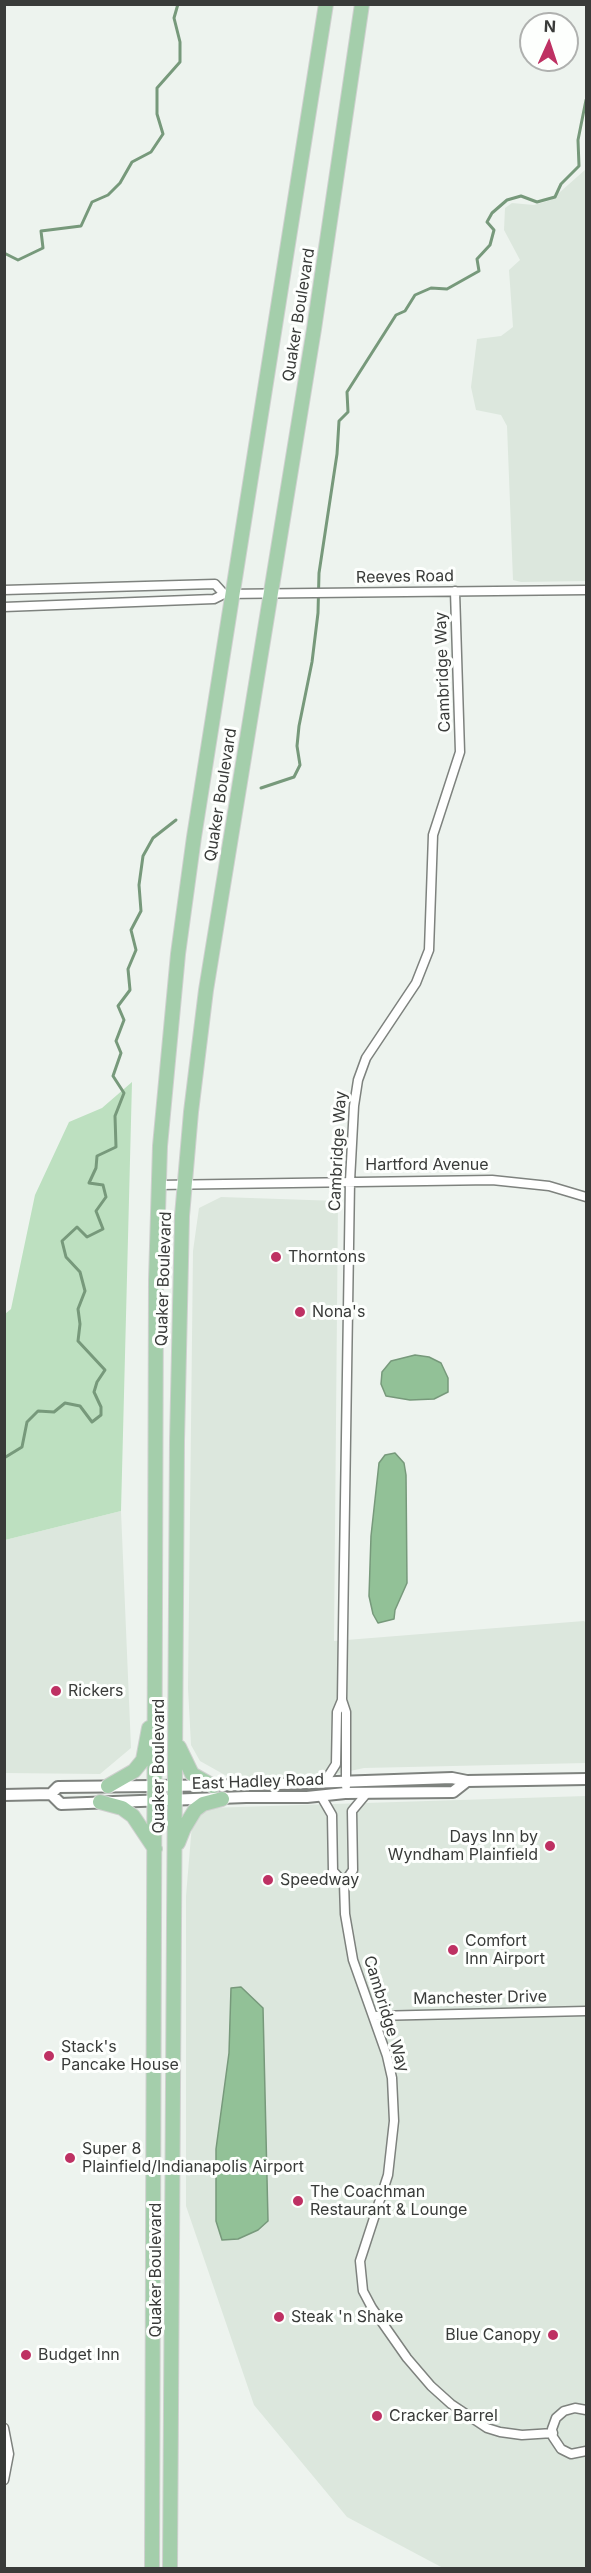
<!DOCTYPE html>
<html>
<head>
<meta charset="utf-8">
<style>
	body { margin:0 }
	#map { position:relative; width:591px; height:2573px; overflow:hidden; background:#edf3ee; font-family:Inter,sans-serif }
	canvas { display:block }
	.frame { position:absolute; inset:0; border:6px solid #393b39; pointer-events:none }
	.north { position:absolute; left:519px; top:12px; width:60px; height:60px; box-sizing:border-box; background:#fdfffd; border:2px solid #afb1af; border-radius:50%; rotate:3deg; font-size:16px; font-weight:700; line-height:24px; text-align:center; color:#393b39 }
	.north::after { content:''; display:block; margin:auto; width:21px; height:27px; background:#be3163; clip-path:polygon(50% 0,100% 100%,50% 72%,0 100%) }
</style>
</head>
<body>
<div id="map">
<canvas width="591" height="2573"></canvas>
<div class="frame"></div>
<div class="north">N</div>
</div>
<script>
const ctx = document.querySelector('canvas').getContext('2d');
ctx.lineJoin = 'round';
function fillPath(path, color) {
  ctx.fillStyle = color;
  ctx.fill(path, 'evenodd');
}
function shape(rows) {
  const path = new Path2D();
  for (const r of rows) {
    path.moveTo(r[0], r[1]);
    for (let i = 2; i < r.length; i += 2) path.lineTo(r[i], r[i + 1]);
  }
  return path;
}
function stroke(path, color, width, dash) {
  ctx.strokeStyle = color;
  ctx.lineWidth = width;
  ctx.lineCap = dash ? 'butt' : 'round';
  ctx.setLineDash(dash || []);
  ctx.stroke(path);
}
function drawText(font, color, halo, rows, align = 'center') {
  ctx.font = font + ' Inter,sans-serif';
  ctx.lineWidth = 6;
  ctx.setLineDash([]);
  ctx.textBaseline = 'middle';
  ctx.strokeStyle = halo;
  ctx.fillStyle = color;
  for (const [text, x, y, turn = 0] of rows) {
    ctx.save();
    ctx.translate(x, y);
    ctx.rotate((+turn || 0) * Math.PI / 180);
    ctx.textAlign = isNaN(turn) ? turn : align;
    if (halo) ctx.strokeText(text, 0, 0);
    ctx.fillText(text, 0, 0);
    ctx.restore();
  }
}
fillPath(shape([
	[586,169,586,581,521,582,513,580,507,426,501,415,476,410,471,387,477,339,501,336,513,327,509,270,520,260,504,230,505,208,512,203,534,205,551,200],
	[221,1197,338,1201,334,1641,584,1621,586,1623,586,1763,364,1768,317,1778,232,1779,200,1761,191,1745,188,1688,193,1251,199,1208],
	[121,1511,131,1748,100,1774,5,1773,5,1540],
	[586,1796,586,2568,443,2568,347,2517,254,2405,186,2206,186,1896,192,1824,207,1808]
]), '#dce7dd');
fillPath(shape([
	[132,1082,121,1511,5,1540,5,1314,11,1309,35,1195,69,1122,102,1108]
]), '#bde0c0');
const water = shape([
	[415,1355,429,1357,441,1363,448,1378,448,1392,434,1399,410,1400,386,1396,381,1384,382,1372,391,1361,415,1355],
	[395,1453,404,1463,406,1475,407,1583,395,1610,394,1619,378,1623,373,1614,369,1596,371,1536,379,1463,385,1455,395,1453],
	[241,1987,263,2008,268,2221,258,2230,238,2239,222,2240,216,2221,216,2149,229,2053,231,1988,241,1987]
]);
fillPath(water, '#92c197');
stroke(water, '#77997b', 1.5);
stroke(shape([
	[4,253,18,260,43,248,41,231,81,226,92,202,108,195,120,183,132,162,151,152,163,134,157,114,157,88,180,62,180,42,174,18,178,4],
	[261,788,294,777,300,765,297,746,299,726,312,662,318,613,319,573,337,454,339,421,348,412,347,392,396,315,405,311,415,295,431,288,447,289,479,271,477,259,490,245,494,230,487,222,492,213,507,200,521,196,537,202,555,197,561,184,579,166,578,140,586,100],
	[4,1458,22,1447,27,1422,38,1411,54,1412,65,1403,80,1406,92,1422,101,1415,101,1407,94,1392,97,1382,105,1370,78,1341,80,1324,78,1309,85,1291,80,1272,66,1257,62,1241,77,1227,87,1237,103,1229,96,1211,106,1197,103,1185,89,1183,96,1168,97,1156,116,1147,115,1116,124,1093,113,1076,121,1053,116,1041,124,1020,118,1006,130,990,128,969,136,950,131,930,141,911,139,885,143,856,153,838,176,820]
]), '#77997b', 3);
const minor = shape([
	[4,590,215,584,224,594],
	[4,607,214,599,224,594,586,590],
	[158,1185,492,1180,549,1186,586,1197],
	[324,1783,336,1764,337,1712,342,1700],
	[346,1786,346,1712,342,1700,343,1630,350,1181,354,1106,358,1080,366,1058,416,983,429,950,433,835,460,752,455,591],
	[367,1793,352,1811,353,1870,344,1883,345,1914,353,1960,387,2056,392,2078,394,2121,388,2175,360,2261,363,2291,372,2308,407,2358,431,2386,451,2404,487,2428,500,2432,522,2435,553,2433],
	[321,1796,332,1815,333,1871,344,1883],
	[374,2016,586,2011],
	[586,2410,575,2408,564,2411,556,2418,552,2429,553,2437,561,2449,571,2454,586,2451],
	[4,2428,9,2454,4,2480]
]);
const tertiary = shape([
	[51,1794,61,1804,246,1797,307,1797,345,1793,453,1792,467,1781],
	[4,1795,51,1794,58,1787,250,1785,452,1778,467,1781,586,1779]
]);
const primary = shape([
	[179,1747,192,1774,213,1786],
	[108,1786,134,1771,143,1760,149,1728],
	[100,1802,122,1808,133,1816,155,1849],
	[178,1843,184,1828,195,1810,203,1804,222,1799],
	[152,2568,156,1280,160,1146,178,954,194,837,326,4],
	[170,2568,177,1441,182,1216,191,1112,206,990,314,329,362,4]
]);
stroke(minor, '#7e827e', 11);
stroke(tertiary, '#7e827e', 14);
stroke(primary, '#cfd0cf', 16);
stroke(minor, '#fff', 8);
stroke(tertiary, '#fff', 10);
stroke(primary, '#a4ceab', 14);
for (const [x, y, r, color] of [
	[276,1257,6,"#be3163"],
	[300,1312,6,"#be3163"],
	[56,1691,6,"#be3163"],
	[550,1846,6,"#be3163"],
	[268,1880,6,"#be3163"],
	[453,1950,6,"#be3163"],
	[49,2056,6,"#be3163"],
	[70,2158,6,"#be3163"],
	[298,2201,6,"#be3163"],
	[279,2317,6,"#be3163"],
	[553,2335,6,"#be3163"],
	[26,2355,6,"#be3163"],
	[377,2416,6,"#be3163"]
]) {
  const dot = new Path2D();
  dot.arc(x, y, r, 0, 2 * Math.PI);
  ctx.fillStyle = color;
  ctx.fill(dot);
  stroke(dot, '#fdfffd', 2);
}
drawText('16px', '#393b39', '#fdfffd', [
	["Quaker Boulevard",299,315,-81],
	["Reeves Road",405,577,-1],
	["Cambridge Way",443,672,-92],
	["Quaker Boulevard",221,795,-81],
	["Cambridge Way",338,1151,-87],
	["Hartford Avenue",427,1165],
	["Quaker Boulevard",164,1279,-88],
	["Quaker Boulevard",159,1766,-90],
	["East Hadley Road",258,1782,-2],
	["Manchester Drive",480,1998,-1],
	["Cambridge Way",386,2014,73],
	["Quaker Boulevard",156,2270,-90]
]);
drawText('16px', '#393b39', '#fdfffd', [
	["Thorntons",288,1257],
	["Nona's",312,1312],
	["Rickers",68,1691],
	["Days Inn by",538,1837,"right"],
	["Wyndham Plainfield",538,1855,"right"],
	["Speedway",280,1880],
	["Comfort",465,1941],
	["Inn Airport",465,1959],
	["Stack's",61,2047],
	["Pancake House",61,2065],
	["Super 8",82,2149],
	["Plainfield/Indianapolis Airport",82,2167],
	["The Coachman",310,2192],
	["Restaurant & Lounge",310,2210],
	["Steak 'n Shake",291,2317],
	["Blue Canopy",541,2335,"right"],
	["Budget Inn",38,2355],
	["Cracker Barrel",389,2416]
], 'left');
</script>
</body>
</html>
